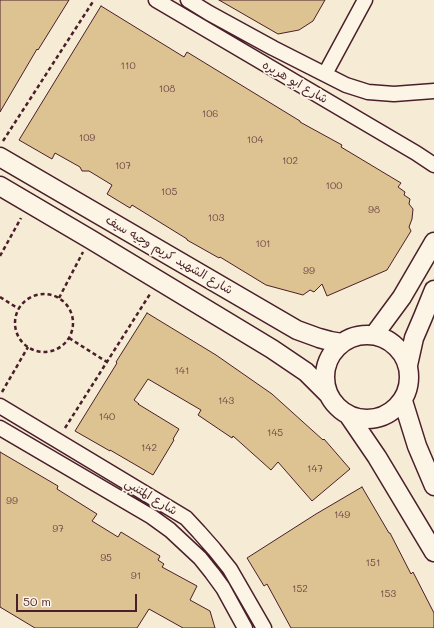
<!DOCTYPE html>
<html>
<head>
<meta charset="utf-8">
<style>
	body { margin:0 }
	#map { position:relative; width:434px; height:628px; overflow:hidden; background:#f6ebd4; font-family:Mali,sans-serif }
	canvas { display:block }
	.scale { position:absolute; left:16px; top:594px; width:121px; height:18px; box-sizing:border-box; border:2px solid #4a1f2b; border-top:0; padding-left:5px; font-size:12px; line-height:14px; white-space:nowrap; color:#4a1f2b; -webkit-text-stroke:3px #fcf5e5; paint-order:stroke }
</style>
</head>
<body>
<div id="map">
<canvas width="434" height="628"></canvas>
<div class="scale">50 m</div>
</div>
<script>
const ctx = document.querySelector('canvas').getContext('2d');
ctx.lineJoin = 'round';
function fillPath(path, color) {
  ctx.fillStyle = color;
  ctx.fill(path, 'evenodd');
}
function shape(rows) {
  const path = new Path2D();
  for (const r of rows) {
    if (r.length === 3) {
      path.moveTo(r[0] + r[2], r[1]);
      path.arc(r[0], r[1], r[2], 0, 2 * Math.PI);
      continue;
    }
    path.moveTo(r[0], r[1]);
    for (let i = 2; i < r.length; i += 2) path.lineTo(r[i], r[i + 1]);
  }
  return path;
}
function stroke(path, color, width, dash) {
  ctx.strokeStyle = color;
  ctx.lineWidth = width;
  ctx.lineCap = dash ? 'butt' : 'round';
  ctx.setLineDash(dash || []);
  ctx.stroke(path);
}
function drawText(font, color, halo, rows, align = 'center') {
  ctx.font = font + ' Mali,"Playpen Sans Arabic",sans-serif';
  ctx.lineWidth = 3.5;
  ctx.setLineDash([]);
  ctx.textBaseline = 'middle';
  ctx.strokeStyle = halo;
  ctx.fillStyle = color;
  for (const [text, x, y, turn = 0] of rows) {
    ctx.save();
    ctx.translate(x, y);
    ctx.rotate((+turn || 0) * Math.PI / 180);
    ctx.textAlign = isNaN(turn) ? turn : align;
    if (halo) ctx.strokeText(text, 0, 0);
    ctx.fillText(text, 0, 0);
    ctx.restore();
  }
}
const building = shape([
	[0,0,69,0,38,50,37,49,0,112,0,0],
	[219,0,325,0,313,21,299,30,278,34,219,0],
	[101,6,184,57,187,52,300,121,300,122,342,145,341,147,401,183,398,187,405,192,404,195,410,199,409,204,413,209,412,219,409,227,411,231,387,270,327,296,322,284,314,292,310,290,303,295,266,285,220,257,219,258,187,240,187,239,132,205,130,208,107,194,112,185,89,171,82,171,80,167,55,153,52,159,19,140,101,6],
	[147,313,216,355,272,394,323,440,324,439,350,469,312,501,278,462,271,470,233,436,232,438,198,415,201,410,148,379,134,400,139,404,138,404,179,429,173,439,174,440,153,475,110,450,110,451,75,431,117,363,116,362,147,313],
	[0,452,58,486,57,489,97,514,92,521,118,537,121,532,160,556,158,560,164,564,162,567,197,586,190,600,210,611,215,628,183,628,149,609,137,628,35,628,0,607,0,452],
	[362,487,389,533,390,533,411,574,413,572,434,613,434,628,291,628,267,584,264,586,247,558,316,514,362,487]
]);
fillPath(building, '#ddc292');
stroke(building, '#4a1f2b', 1);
const minor = shape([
	[156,0,416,153,434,165],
	[188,0,209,13,273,48,346,85,368,92,394,94,434,91],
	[325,74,365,0],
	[0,406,186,518,199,532,214,549,230,569,264,628],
	[0,428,152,517,170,530,200,558,212,573,223,588,245,628]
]);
const tertiary = shape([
	[0,157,297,330,319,338,330,341,342,343],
	[0,186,90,239,272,349,306,372,328,394],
	[367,377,42],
	[374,335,402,297,434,242],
	[408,365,414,338,423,317,434,290],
	[403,401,417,446,434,486],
	[349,416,377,457,434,552]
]);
stroke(minor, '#4a1f2b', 17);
stroke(tertiary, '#4a1f2b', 21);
stroke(shape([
	[3,141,94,0],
	[0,256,21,218],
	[44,323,29],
	[0,297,19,309],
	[59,298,83,252],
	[69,338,107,362],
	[2,392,28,347],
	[65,428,150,294]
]), '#4a1f2b', 2.5, [4, 3]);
stroke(minor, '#fcf5e5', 14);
stroke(tertiary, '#fcf5e5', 18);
drawText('10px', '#6f4845', null, [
	["110",128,66],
	["108",167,89],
	["106",210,114],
	["109",87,138],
	["104",255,140],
	["102",290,161],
	["107",123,166],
	["100",334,186],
	["105",169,192],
	["98",374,210],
	["103",216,218],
	["101",263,244],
	["99",309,271],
	["141",182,371],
	["143",226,401],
	["140",107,417],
	["145",275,433],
	["142",149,448],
	["147",315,469],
	["99",12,501],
	["149",342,515],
	["97",58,529],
	["95",106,558],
	["151",373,563],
	["91",136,576],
	["152",300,589],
	["153",388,594]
]);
drawText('12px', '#4a1f2b', '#fcf5e5', [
	["شارع ابو هريره",295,82,30],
	["شارع الشهيد كريم وجيه سيف",169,255,30],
	["شارع المتنبي",151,497,31]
]);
</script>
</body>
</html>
